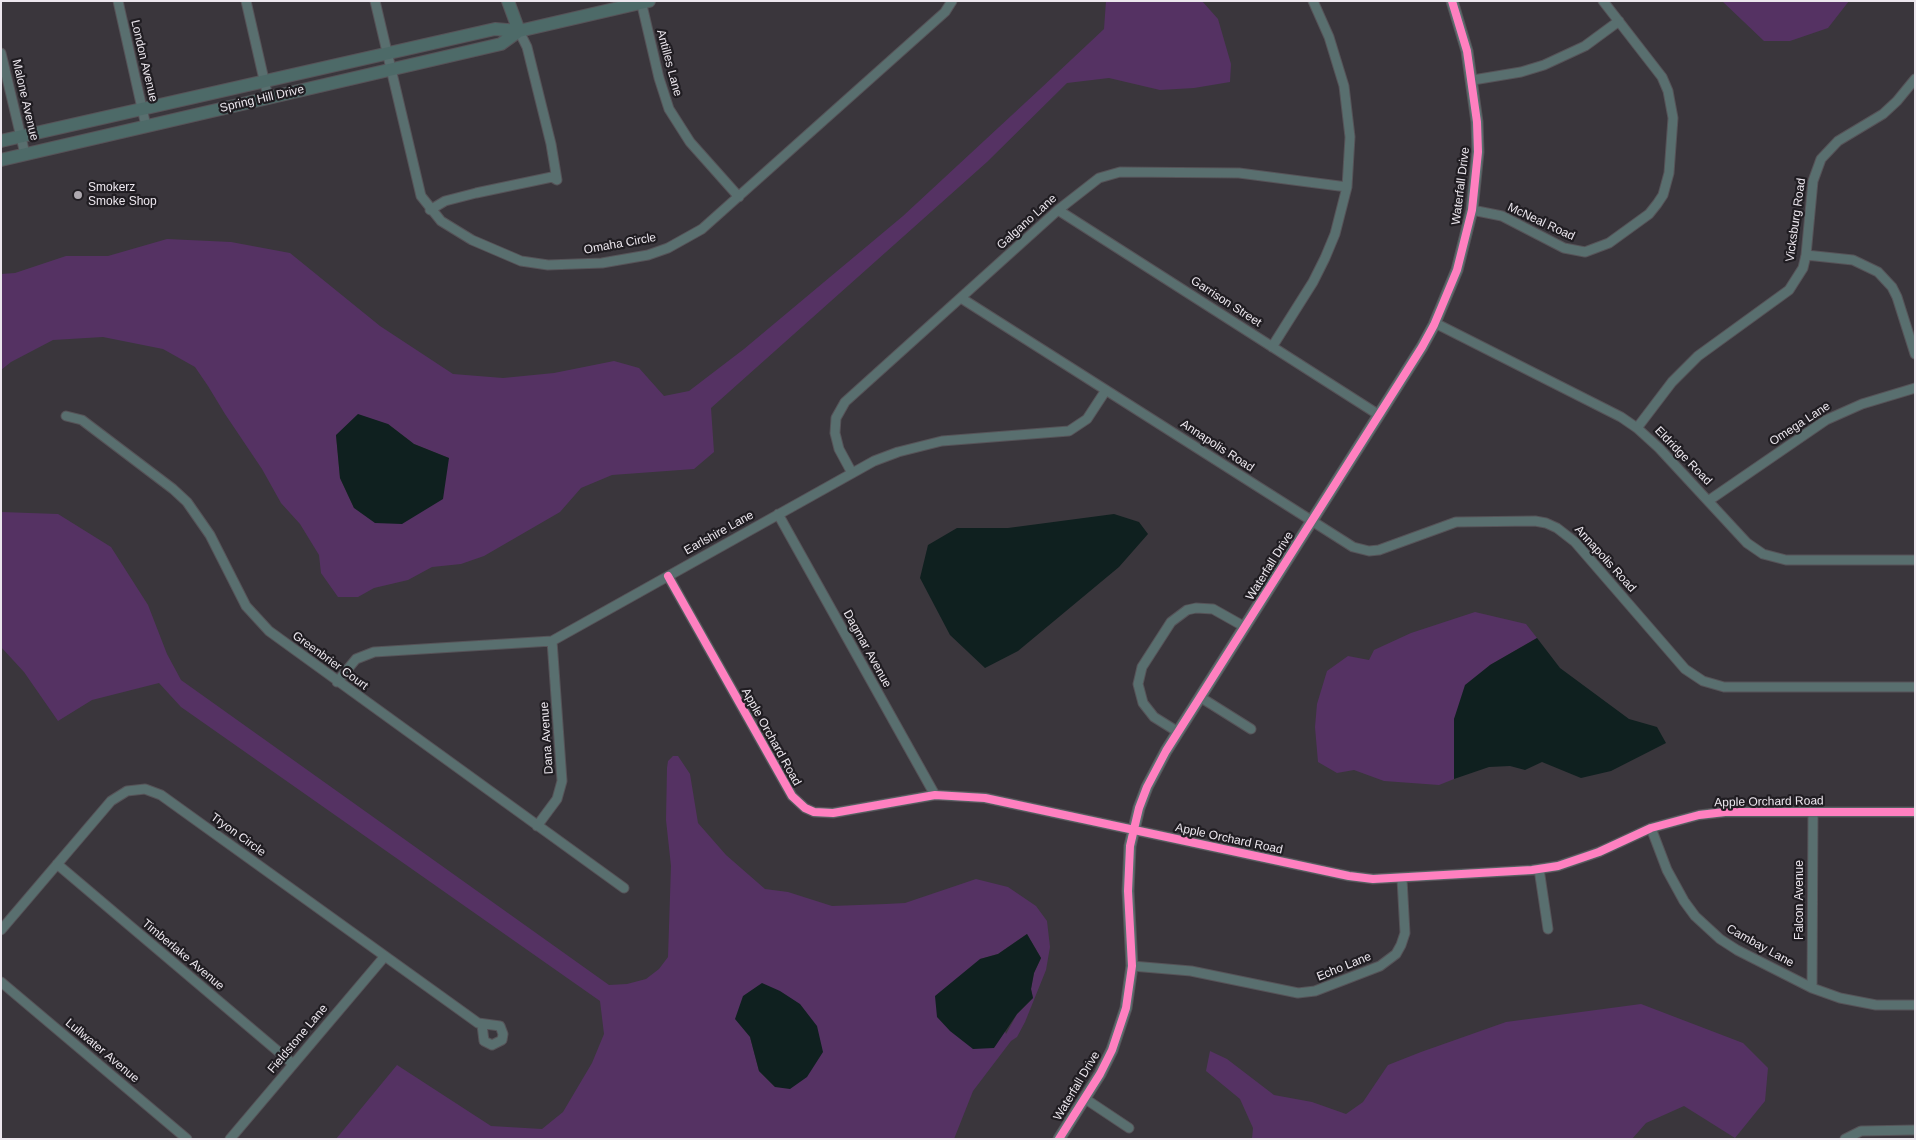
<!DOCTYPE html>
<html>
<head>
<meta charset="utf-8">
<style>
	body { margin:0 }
	#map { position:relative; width:1916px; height:1140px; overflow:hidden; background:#3a363c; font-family:Helvetica,sans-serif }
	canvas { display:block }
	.frame { position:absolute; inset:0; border:2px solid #ece7ee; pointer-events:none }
</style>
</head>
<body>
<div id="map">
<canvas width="1916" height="1140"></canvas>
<div class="frame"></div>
</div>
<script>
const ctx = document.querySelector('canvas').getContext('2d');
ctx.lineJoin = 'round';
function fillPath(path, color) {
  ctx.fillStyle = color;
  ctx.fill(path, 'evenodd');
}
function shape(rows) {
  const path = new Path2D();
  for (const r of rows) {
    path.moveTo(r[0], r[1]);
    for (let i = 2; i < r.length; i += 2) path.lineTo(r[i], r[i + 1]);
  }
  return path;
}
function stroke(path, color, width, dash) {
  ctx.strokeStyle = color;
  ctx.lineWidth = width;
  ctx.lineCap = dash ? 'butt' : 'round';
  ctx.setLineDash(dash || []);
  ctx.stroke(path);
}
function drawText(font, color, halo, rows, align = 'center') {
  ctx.font = font + ' Helvetica,sans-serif';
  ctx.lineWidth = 4.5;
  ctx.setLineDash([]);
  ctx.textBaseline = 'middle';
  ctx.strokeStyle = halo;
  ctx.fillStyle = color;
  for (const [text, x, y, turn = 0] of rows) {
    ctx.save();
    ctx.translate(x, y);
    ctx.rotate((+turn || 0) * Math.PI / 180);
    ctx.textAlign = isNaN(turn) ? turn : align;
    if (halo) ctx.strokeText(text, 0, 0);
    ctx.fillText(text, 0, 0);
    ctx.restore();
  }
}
fillPath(shape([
	[1106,1,1202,1,1218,19,1231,64,1230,82,1194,88,1160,90,1109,78,1067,83,987,162,711,408,714,452,694,469,612,475,581,488,560,512,484,556,461,564,432,567,408,580,374,588,358,597,338,597,321,573,319,555,300,524,281,503,262,469,225,414,208,386,195,367,163,349,103,337,53,340,11,362,1,370,1,274,15,273,66,256,108,256,167,239,231,242,290,253,380,326,453,374,503,378,554,373,614,361,639,368,664,396,689,391,744,349,903,216,1039,90,1104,29],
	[388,424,414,444,449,458,354,508,340,478,336,435],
	[1722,1,1849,1,1828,28,1790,41,1764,41],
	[1,512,58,514,111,547,148,605,167,654,181,680,609,985,627,984,646,979,659,969,668,957,671,866,666,820,667,768,668,761,673,756,678,756,690,774,698,823,726,855,765,889,788,892,832,906,886,904,905,903,976,879,1008,887,1036,906,1047,921,1050,947,1046,970,1025,1022,1017,1037,1011,1041,973,1091,954,1139,336,1139,397,1065,491,1126,542,1129,563,1112,592,1063,604,1034,600,1001,181,707,159,683,92,700,58,721,24,672,1,647],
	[1027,934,1041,958,1034,973,1031,989,1033,998,1017,1014,1006,1034,980,959,998,954],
	[750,1037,775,1087,759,1071],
	[1475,612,1526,624,1537,638,1490,665,1454,719,1454,779,1439,785,1384,781,1354,770,1337,773,1318,762,1315,727,1317,704,1327,671,1348,656,1369,660,1374,650,1411,633],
	[1641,1004,1743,1043,1768,1068,1765,1101,1735,1138,1684,1106,1646,1123,1632,1139,1252,1139,1253,1128,1240,1099,1206,1071,1210,1051,1227,1059,1274,1095,1312,1102,1346,1114,1363,1102,1388,1065,1421,1052,1506,1022]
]), '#553263');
fillPath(shape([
	[358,414,388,424,414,444,449,458,443,499,402,524,375,523,354,508,340,478,336,435],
	[1114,514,1139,522,1148,534,1119,567,1018,651,985,668,950,635,920,578,928,545,957,528,1008,528],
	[1537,638,1560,668,1629,719,1657,727,1666,743,1611,771,1581,778,1542,762,1525,770,1510,766,1489,767,1454,779,1454,719,1465,685,1490,665],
	[1027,934,1041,958,1034,973,1031,989,1033,998,1017,1014,994,1048,973,1049,950,1031,937,1017,935,996,980,959,998,954],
	[762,983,780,991,800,1004,817,1026,823,1052,807,1077,790,1089,775,1087,759,1071,750,1037,735,1019,743,996]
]), '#0f201f');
const minor = shape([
	[118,1,146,126],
	[246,1,268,97],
	[375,1,421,196,441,221,472,240,521,261,548,265,602,263,648,255,668,248,702,229,945,12,952,1],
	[641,1,659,78,669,109,690,142,739,197],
	[1,53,25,154],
	[1473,80,1521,72,1544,65,1585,46,1619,21],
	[430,210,445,201,476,193,552,177,557,180,551,144,527,47,519,31],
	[1058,210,1379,415],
	[1472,210,1502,216,1564,248,1585,252,1609,243,1649,214,1657,204,1663,195,1669,173,1673,118,1668,91,1662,77,1603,1],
	[1806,255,1853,260,1878,272,1892,287,1897,297,1915,354],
	[961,298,1353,547,1369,551,1379,550,1456,522,1535,521,1546,523,1557,528,1575,542,1685,669,1703,681,1724,687,1915,687],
	[1435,323,1621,417,1637,428,1659,448,1747,543,1763,554,1786,560,1915,560],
	[1272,347,1313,282,1325,258,1335,234,1347,187,1350,137,1344,86,1329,37,1313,1],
	[66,416,82,420,173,489,187,502,210,535,246,606,269,631,624,888],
	[1637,428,1672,382,1698,356,1789,290,1803,268,1806,255,1813,181,1821,159,1838,141,1883,114,1897,101,1915,79],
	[852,473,839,449,835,433,836,418,845,402,1058,210,1099,178,1120,172,1239,173,1347,187],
	[1708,501,1826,420,1862,404,1915,388],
	[778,514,935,795],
	[668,576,792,796,805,808,814,812,833,813,935,795,985,798,1349,876,1373,879,1532,870,1558,866,1599,852,1651,828,1699,815,1725,812,1915,812],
	[337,682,356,659,374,652,552,641,874,461,898,452,942,441,1069,431,1087,419,1106,390],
	[1200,697,1251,729],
	[1178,732,1154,717,1143,703,1138,684,1142,667,1171,622,1187,610,1196,608,1213,609,1245,627],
	[537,826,557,799,562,781,552,641],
	[1651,828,1667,870,1684,901,1695,916,1720,939,1737,950,1812,988,1840,998,1876,1005,1915,1005],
	[57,864,293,1064],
	[1539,869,1548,929],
	[1,930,111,801,127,791,145,789,161,795,478,1023,500,1026,503,1034,502,1040,492,1045,484,1041,482,1025],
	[1132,966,1191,971,1298,993,1315,991,1380,966,1396,954,1401,945,1405,933,1402,879],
	[1,982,187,1139],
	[1812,988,1813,812],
	[1084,1098,1129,1128],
	[230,1139,385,956],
	[1845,1139,1861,1131,1915,1130]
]);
const tertiary = shape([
	[1059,1139,1100,1074,1112,1050,1126,1008,1132,966,1128,891,1130,846,1139,808,1147,787,1166,751,1422,347,1434,325,1457,270,1472,210,1478,152,1477,122,1467,51,1452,1]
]);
const secondary = shape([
	[508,1,519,31],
	[1,141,495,29,519,31,649,1],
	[1,160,501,44,519,31]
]);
stroke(minor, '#565358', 11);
stroke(tertiary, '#565358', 13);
stroke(secondary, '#565358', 14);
stroke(minor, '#596f6f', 9);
stroke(tertiary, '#596f6f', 11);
stroke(secondary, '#4d6a68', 12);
stroke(shape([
	[668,576,792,796,805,808,814,812,833,813,935,795,985,798,1349,876,1373,879,1532,870,1558,866,1599,852,1651,828,1699,815,1725,812,1915,812],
	[1059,1139,1100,1074,1112,1050,1126,1008,1132,966,1128,891,1130,846,1139,808,1147,787,1166,751,1422,347,1434,325,1457,270,1472,210,1478,152,1477,122,1467,51,1452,1]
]), '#ff80c0', 8);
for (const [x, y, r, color] of [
	[78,195,5,"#aea9b0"]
]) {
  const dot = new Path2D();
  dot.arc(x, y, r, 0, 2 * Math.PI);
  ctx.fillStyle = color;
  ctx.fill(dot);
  stroke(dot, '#201d22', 2);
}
drawText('12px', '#ece7ee', '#201d22', [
	["London Avenue",144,61,77],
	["Antilles Lane",669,63,75],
	["Spring Hill Drive",262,99,-13],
	["Malone Avenue",25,100,77],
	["Waterfall Drive",1461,186,-83],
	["Vicksburg Road",1796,220,-82],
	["Galgano Lane",1027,222,-42],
	["McNeal Road",1541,222,25],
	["Omaha Circle",620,244,-10],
	["Garrison Street",1226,302,33],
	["Omega Lane",1800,424,-33],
	["Annapolis Road",1217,446,33],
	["Eldridge Road",1683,456,46],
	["Earlshire Lane",719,533,-29],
	["Annapolis Road",1605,559,48],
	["Waterfall Drive",1270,566,-58],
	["Dagmar Avenue",867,649,61],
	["Greenbrier Court",330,661,36],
	["Apple Orchard Road",771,737,61],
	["Dana Avenue",547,738,-94],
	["Apple Orchard Road",1769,802,-1],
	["Tryon Circle",238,835,36],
	["Apple Orchard Road",1229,839,12],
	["Falcon Avenue",1800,900,-90],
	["Cambay Lane",1760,946,29],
	["Timberlake Avenue",183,955,40],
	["Echo Lane",1344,967,-22],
	["Fieldstone Lane",298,1039,-50],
	["Lullwater Avenue",102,1051,40],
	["Waterfall Drive",1077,1086,-59]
]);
drawText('12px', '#ece7ee', '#201d22', [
	["Smokerz",88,188],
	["Smoke Shop",88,202]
], 'left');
</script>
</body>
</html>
